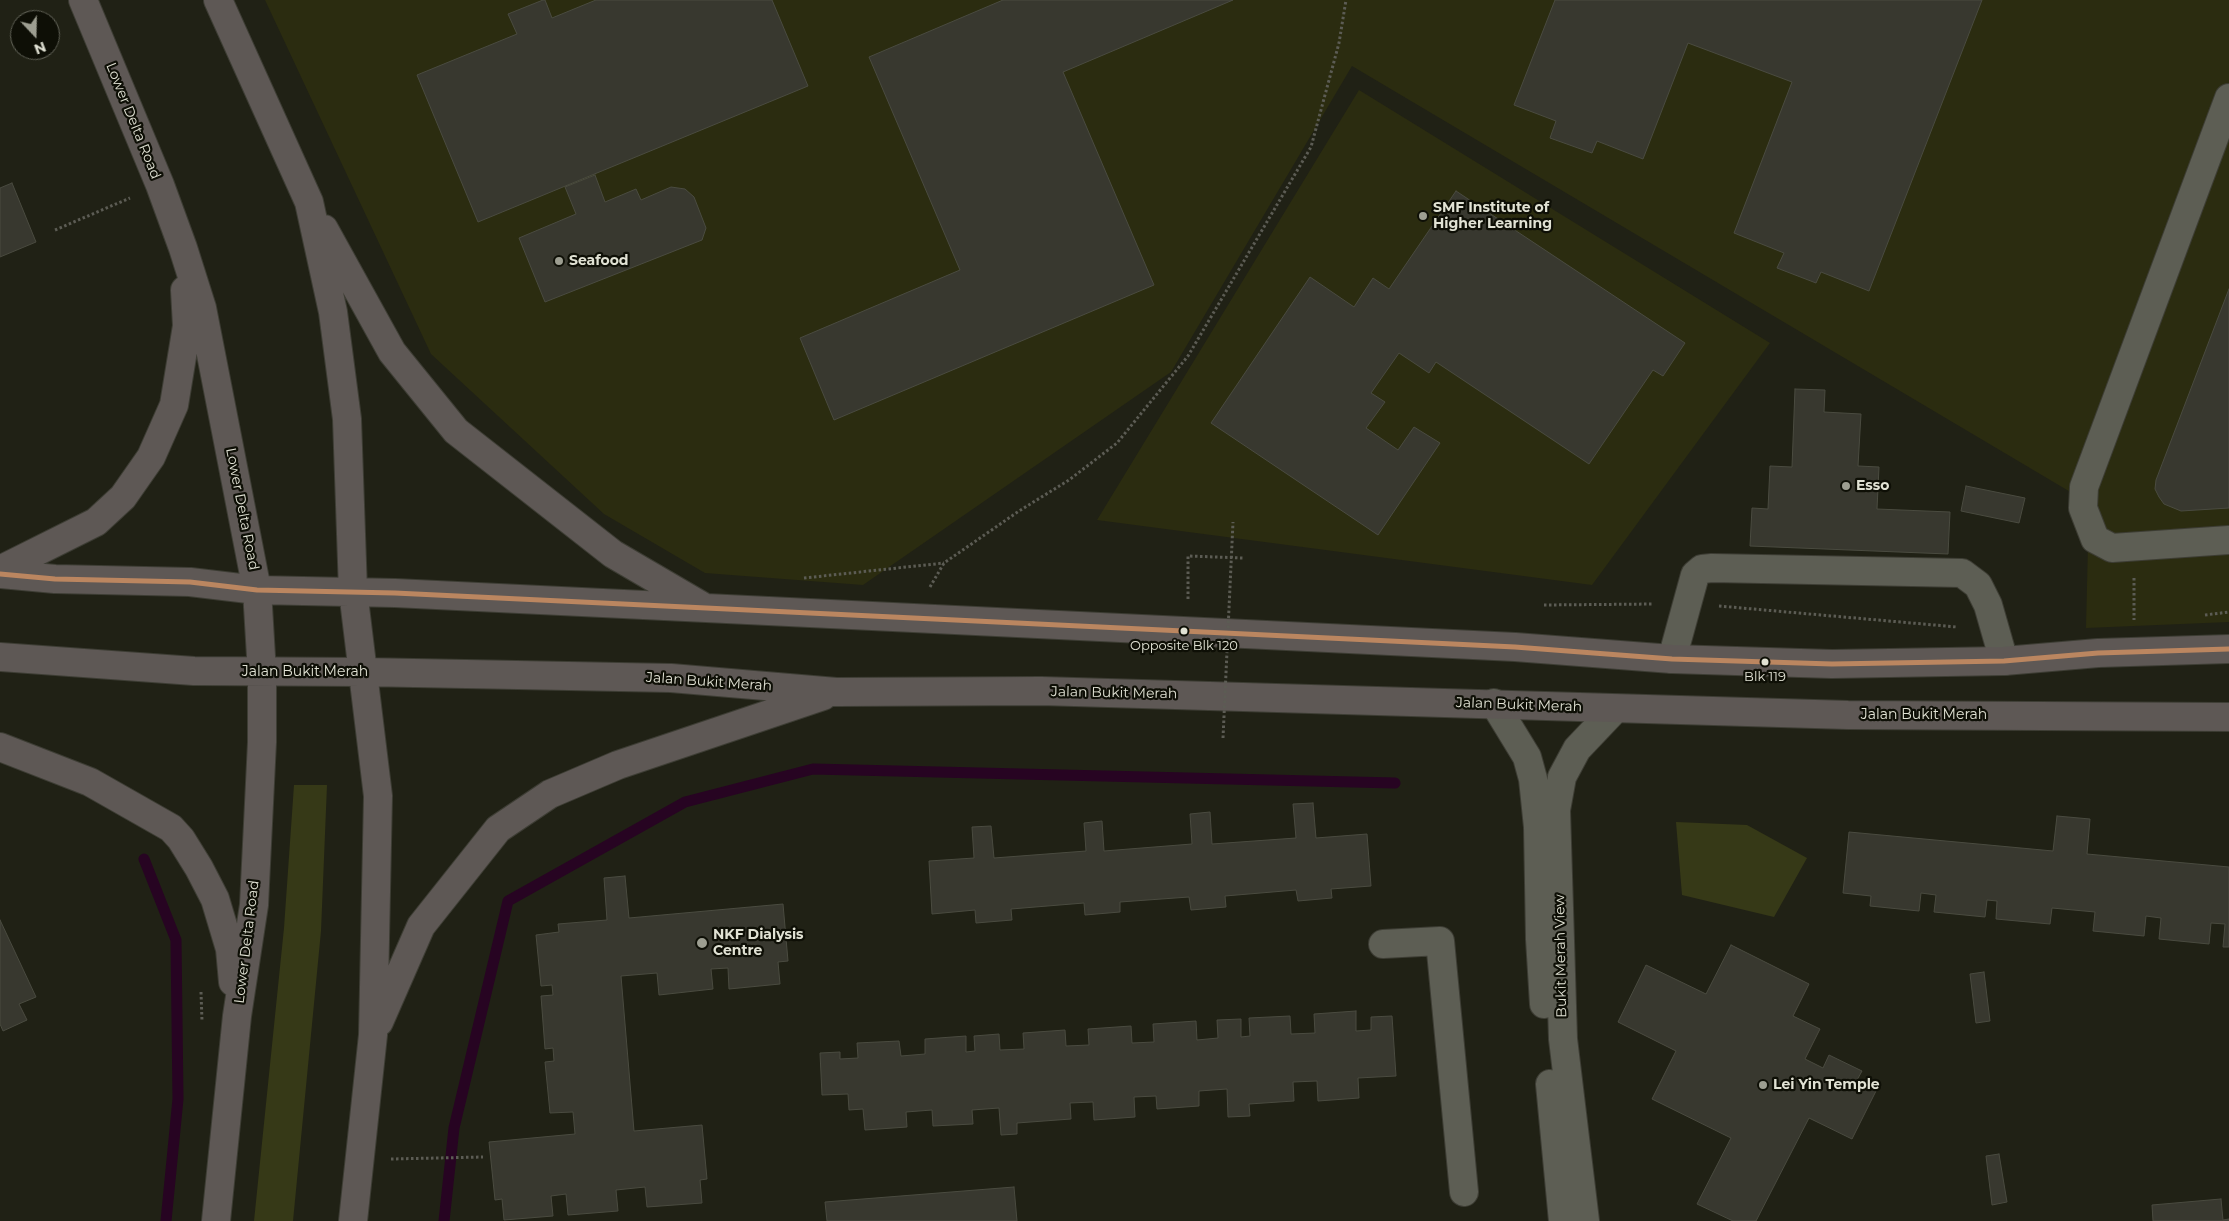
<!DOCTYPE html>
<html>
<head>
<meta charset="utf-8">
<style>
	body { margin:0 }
	#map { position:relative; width:2229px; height:1221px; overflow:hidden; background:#202115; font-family:Montserrat,sans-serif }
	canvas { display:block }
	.north { position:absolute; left:10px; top:10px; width:50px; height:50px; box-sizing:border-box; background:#0e0f06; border:1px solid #626358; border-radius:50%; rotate:159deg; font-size:14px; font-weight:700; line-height:20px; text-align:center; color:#e1e2d4 }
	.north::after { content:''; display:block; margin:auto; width:18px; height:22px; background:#9d9e91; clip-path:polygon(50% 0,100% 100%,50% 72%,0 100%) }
</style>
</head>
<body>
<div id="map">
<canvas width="2229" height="1221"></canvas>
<div class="north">N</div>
</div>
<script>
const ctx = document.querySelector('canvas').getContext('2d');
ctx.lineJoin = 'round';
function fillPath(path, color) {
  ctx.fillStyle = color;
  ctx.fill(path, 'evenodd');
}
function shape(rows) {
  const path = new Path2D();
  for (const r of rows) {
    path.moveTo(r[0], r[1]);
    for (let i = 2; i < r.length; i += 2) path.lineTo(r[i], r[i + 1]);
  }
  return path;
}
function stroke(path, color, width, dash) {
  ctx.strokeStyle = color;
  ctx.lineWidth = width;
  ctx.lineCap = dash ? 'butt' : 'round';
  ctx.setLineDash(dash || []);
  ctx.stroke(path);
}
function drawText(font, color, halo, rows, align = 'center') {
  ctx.font = font + ' Montserrat,sans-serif';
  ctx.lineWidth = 4.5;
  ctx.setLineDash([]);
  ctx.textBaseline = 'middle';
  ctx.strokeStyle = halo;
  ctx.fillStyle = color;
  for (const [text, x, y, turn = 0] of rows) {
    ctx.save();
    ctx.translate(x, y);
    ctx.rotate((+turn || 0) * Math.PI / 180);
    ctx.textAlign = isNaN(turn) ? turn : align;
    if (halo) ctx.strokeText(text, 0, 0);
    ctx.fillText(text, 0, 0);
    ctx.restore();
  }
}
fillPath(shape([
	[265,0,2229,0,2229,622,2086,628,2089,503,1352,66,1171,372,863,585,705,573,604,514,431,354],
	[1359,90,1770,343,1592,585,1097,520]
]), '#2b2c10');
fillPath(shape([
	[294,785,327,785,321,931,293,1221,254,1221,284,928],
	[1676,822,1747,825,1807,858,1774,917,1682,895]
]), '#363917');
stroke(shape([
	[144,859,176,940,178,1099,166,1221],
	[444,1221,454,1128,508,901,685,802,813,769,1395,783]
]), '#270422', 11);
const building = shape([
	[543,0,545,0,552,18,596,0,772,0,808,86,478,222,417,75,517,34,508,14,543,0],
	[1003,0,1233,0,1063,72,1154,285,834,420,800,338,960,270,869,57,1003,0],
	[1555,0,1982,0,1869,291,1821,272,1816,283,1777,268,1784,253,1734,233,1792,82,1688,43,1643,159,1597,141,1592,153,1550,138,1556,121,1514,105,1555,0],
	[595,175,605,202,636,189,641,200,671,187,685,189,694,197,706,228,702,240,545,302,519,238,576,214,565,187,595,175],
	[12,183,36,242,0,257,0,188,12,183],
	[1456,191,1685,343,1663,376,1653,370,1589,464,1436,362,1429,373,1399,353,1371,393,1385,402,1366,428,1398,450,1414,427,1440,443,1378,535,1211,423,1310,277,1354,307,1373,278,1389,289,1456,191],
	[2229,289,2229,508,2181,511,2164,504,2159,497,2155,489,2156,480,2229,289],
	[1795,389,1825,390,1824,412,1861,414,1858,466,1879,467,1877,509,1950,512,1948,554,1750,546,1752,508,1768,509,1770,466,1792,467,1795,389],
	[1966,486,2025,498,2019,523,1961,511,1966,486],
	[1313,803,1316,838,1367,834,1371,886,1331,889,1332,898,1298,901,1296,890,1225,896,1226,907,1191,910,1189,897,1120,902,1120,912,1085,915,1084,903,1011,909,1012,920,976,923,975,910,932,914,929,861,974,858,972,827,991,826,994,858,1086,851,1084,823,1102,821,1104,851,1192,844,1190,814,1210,812,1212,844,1296,838,1293,804,1313,803],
	[2057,816,2090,819,2087,854,2229,867,2229,947,2223,947,2225,924,2211,923,2209,944,2159,939,2161,918,2146,916,2144,936,2093,931,2095,912,2052,908,2050,924,1996,919,1997,901,1987,900,1985,917,1934,912,1936,895,1921,893,1919,911,1870,906,1871,896,1843,893,1849,832,2053,851,2057,816],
	[625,876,629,918,783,904,788,961,778,962,780,984,729,989,728,968,711,969,713,989,659,995,657,973,621,976,634,1131,702,1125,707,1179,700,1180,702,1203,647,1207,645,1187,616,1190,618,1211,568,1215,566,1194,551,1196,553,1216,504,1220,502,1199,495,1200,489,1142,575,1134,573,1112,550,1113,545,1062,554,1061,553,1048,545,1049,541,996,553,995,552,985,541,986,536,935,559,932,558,924,607,920,604,878,625,876],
	[0,920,36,997,19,1004,27,1020,3,1031,0,1024,0,920],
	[1731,945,1809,984,1793,1016,1820,1029,1805,1059,1823,1068,1829,1055,1862,1071,1857,1080,1877,1089,1852,1139,1809,1118,1756,1221,1733,1221,1697,1204,1731,1138,1652,1099,1676,1051,1618,1022,1646,965,1706,994,1731,945],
	[1984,972,1990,1021,1976,1023,1970,974,1984,972],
	[1356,1011,1356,1031,1371,1030,1371,1017,1392,1016,1396,1076,1358,1078,1359,1098,1318,1101,1317,1081,1293,1082,1294,1101,1249,1104,1250,1116,1228,1117,1227,1089,1199,1091,1199,1106,1157,1109,1156,1096,1134,1097,1135,1117,1094,1120,1093,1102,1070,1103,1071,1119,1017,1123,1017,1134,1001,1135,999,1108,972,1110,973,1124,933,1126,932,1110,906,1112,907,1127,865,1130,863,1109,849,1110,848,1094,822,1095,820,1053,840,1052,840,1059,858,1058,857,1043,899,1041,901,1056,925,1054,925,1039,966,1036,966,1052,975,1051,974,1036,999,1034,1000,1050,1024,1049,1023,1033,1065,1030,1066,1046,1089,1045,1088,1029,1131,1026,1132,1043,1154,1042,1153,1024,1196,1021,1197,1040,1218,1038,1217,1020,1241,1019,1241,1037,1250,1036,1249,1018,1290,1016,1291,1034,1315,1033,1314,1014,1356,1011],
	[1999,1154,2007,1202,1992,1205,1986,1156,1999,1154],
	[1014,1187,1017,1221,827,1221,825,1202,1014,1187],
	[2221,1199,2223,1220,2229,1219,2229,1221,2153,1221,2152,1205,2221,1199]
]);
fillPath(building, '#38382f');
stroke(building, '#4a4b40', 1);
const minor = shape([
	[2229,98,2084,487,2083,508,2095,539,2112,548,2229,540],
	[1672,659,1695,575,1702,569,1712,568,1962,573,1978,585,1988,605,2004,661],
	[1494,703,1527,757,1533,779,1538,827,1540,939,1544,1004],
	[1383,944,1440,941,1464,1192],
	[1550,1084,1563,1221],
	[1585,1221,1563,1039,1556,810,1562,777,1577,749,1615,709]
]);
const major = shape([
	[83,0,160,185,183,248,202,308,257,590,262,673,262,742,254,905,237,1016,216,1221],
	[218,0,309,202,333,312,347,419,353,591,378,796,373,1035,353,1221],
	[324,229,392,352,456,431,613,554,702,606],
	[0,570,96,522,123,497,151,457,174,405,187,326,185,290],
	[0,574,55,579,190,582,257,590,395,593,1515,647,1672,659,1832,664,2004,661,2098,653,2229,649],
	[0,657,194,671,363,672,671,678,836,692,1041,691,1848,715,2229,717],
	[0,747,90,782,171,828,181,839,199,868,215,899,230,949,233,982],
	[379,1022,421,926,498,829,550,794,618,765,823,696]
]);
stroke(minor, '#3d3d34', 30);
stroke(major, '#3d3d34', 30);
stroke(shape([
	[55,230,130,198],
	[804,578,944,563],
	[2134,578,2134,620],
	[930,587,944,563,1019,511,1069,480,1117,443,1188,356,1311,147,1339,43,1346,0],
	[1188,599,1188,556,1243,558],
	[1544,605,1653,604],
	[1719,606,1957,627],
	[2205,615,2229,612],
	[201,992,202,1021],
	[391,1159,483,1157]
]), '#5c5c54', 3, [2.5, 2.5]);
stroke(minor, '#5d5e54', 28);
stroke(major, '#5e5855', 28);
stroke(shape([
	[1223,738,1233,522]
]), '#5c5c54', 3, [2.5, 2.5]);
stroke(shape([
	[0,574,55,579,190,582,257,590,395,593,1515,647,1672,659,1832,664,2004,661,2098,653,2229,649]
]), '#bb8660', 5);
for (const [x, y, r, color] of [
	[1423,216,5,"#9d9e91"],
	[559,261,5,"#9d9e91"],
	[1846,486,5,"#9d9e91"],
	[1184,631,4.5,"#e1e2d4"],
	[1765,662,4.5,"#e1e2d4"],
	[702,943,6,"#9d9e91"],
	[1763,1085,5,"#9d9e91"]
]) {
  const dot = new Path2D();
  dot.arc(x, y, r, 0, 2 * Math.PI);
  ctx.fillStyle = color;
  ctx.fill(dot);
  stroke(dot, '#0e0f06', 2);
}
drawText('13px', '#e1e2d4', '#0e0f06', [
	["Opposite Blk 120",1184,646],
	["Blk 119",1765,677]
]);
drawText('14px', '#e1e2d4', '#0e0f06', [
	["Lower Delta Road",133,121,68],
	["Lower Delta Road",242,509,79],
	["Jalan Bukit Merah",305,672],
	["Jalan Bukit Merah",709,682,4],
	["Jalan Bukit Merah",1114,693,1],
	["Jalan Bukit Merah",1519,705,2],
	["Jalan Bukit Merah",1924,715],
	["Lower Delta Road",247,942,-83],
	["Bukit Merah View",1561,956,-91]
]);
drawText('bold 14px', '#e1e2d4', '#0e0f06', [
	["SMF Institute of",1433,208],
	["Higher Learning",1433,224],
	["Seafood",569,261],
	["Esso",1856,486],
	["NKF Dialysis",713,935],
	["Centre",713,951],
	["Lei Yin Temple",1773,1085]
], 'left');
</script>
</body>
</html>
